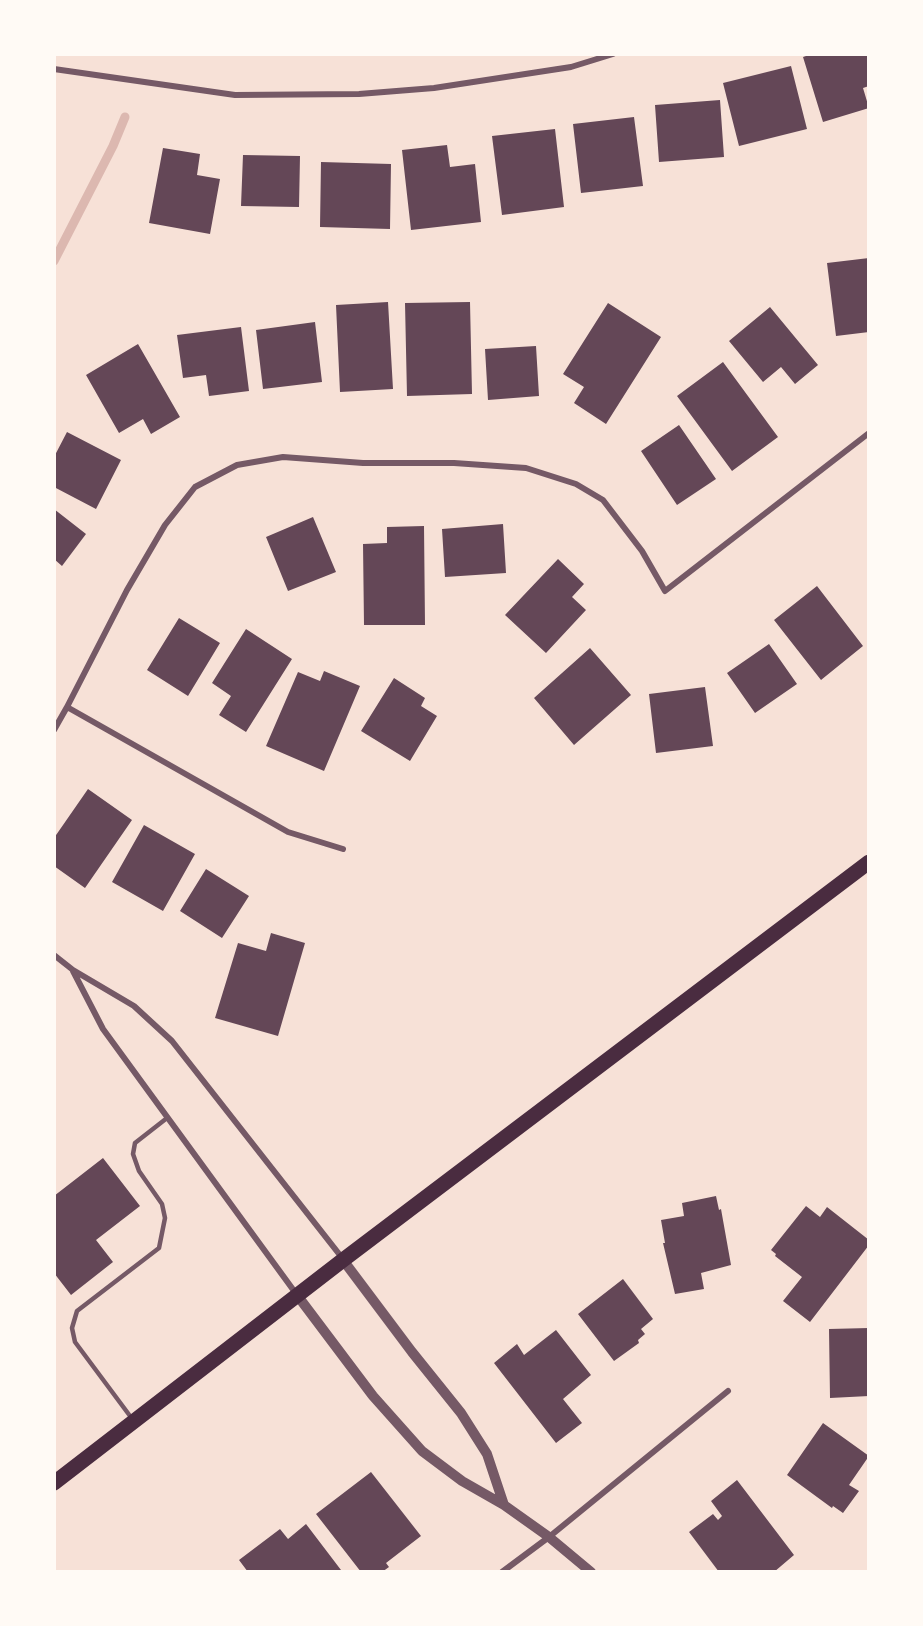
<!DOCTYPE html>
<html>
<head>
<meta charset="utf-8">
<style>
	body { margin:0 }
	#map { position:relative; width:923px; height:1626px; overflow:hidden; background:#f7e1d7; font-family:Signika,sans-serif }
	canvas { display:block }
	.frame { position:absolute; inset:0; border:56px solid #fffaf5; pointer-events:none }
</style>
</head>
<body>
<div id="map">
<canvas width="923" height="1626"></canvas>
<div class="frame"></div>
</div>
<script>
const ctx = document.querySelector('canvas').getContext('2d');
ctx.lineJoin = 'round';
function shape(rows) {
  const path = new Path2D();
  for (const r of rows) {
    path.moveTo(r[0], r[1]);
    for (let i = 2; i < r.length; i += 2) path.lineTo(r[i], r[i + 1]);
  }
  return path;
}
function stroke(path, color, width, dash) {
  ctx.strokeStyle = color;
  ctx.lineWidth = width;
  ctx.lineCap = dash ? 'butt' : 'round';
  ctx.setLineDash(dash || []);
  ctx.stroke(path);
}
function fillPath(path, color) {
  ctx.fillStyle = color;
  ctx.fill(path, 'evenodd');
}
stroke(shape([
	[54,261,113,146,125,117]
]), '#dcb8b0', 9);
fillPath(shape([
	[812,54,868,54,869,86,863,88,869,108,823,122,803,57],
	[791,66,807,129,739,146,723,83],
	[720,100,724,157,659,162,655,105],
	[634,117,643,186,581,193,573,124],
	[555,129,564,207,502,215,492,136],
	[447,145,450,167,475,164,481,222,411,230,402,150],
	[163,148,200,154,197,175,220,179,210,234,149,223],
	[243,155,300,156,299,207,241,206],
	[321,162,391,164,390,229,320,227],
	[869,258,869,332,836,336,827,263],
	[388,302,393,389,340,392,336,305],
	[470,302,472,394,407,396,405,303],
	[608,303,661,337,606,424,574,403,584,387,563,374],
	[770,307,818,365,795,384,781,367,763,382,729,341],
	[315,322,322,382,263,389,256,330],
	[241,327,249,391,209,396,206,375,183,378,177,335],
	[138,344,180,417,151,434,143,419,119,433,86,375],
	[536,346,539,396,488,400,485,349],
	[723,362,778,437,732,471,677,396],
	[679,425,716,479,677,505,641,451],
	[67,432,121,460,96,509,54,487,54,457],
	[54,509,86,534,62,566,54,559],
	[313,517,336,572,288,591,266,537],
	[503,524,506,573,445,577,442,529],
	[424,526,425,625,364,625,363,544,387,543,387,527],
	[558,559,584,584,572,597,586,610,546,653,505,615],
	[817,586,863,646,821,680,774,620],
	[179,618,220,643,188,696,147,670],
	[246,629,292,659,246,732,219,715,231,696,212,683],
	[769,644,797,684,755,713,727,673],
	[590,648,631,695,574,745,534,698],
	[324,671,360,686,324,771,266,746,298,672,320,681],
	[394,678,425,698,421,706,437,716,410,761,361,731],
	[705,687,713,746,656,753,649,694],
	[88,789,132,820,85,888,54,866,54,838],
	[144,825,195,854,163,911,112,882],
	[206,869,249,896,222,938,180,911],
	[271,933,305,943,278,1036,215,1018,238,943,266,951],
	[103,1158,140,1206,96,1240,113,1262,71,1295,54,1273,54,1196],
	[716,1196,719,1210,721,1209,731,1265,701,1273,704,1289,675,1294,663,1243,665,1243,661,1220,684,1216,682,1203],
	[806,1206,820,1217,827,1207,869,1240,869,1245,810,1322,783,1301,802,1277,775,1256,776,1254,771,1250],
	[623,1279,653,1319,641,1329,645,1334,638,1340,639,1343,614,1361,578,1314],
	[869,1328,869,1396,830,1398,829,1329],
	[556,1330,591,1375,563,1399,582,1423,556,1443,494,1363,517,1344,524,1355],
	[823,1423,869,1456,849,1485,859,1491,843,1513,833,1506,832,1508,787,1475],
	[371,1472,421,1536,386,1563,389,1567,382,1572,361,1572,316,1514],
	[737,1480,794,1555,774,1572,719,1572,689,1532,713,1514,718,1520,722,1516,711,1501],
	[306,1524,341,1570,338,1572,248,1572,239,1560,280,1529,288,1539]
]), '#644757');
stroke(shape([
	[133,1420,75,1342,72,1328,77,1311,159,1248,165,1218,162,1204,139,1171,133,1154,135,1143,167,1118]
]), '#755966', 4.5);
stroke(shape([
	[54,69,235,95,359,94,434,88,571,67,613,54],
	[67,707,288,832,343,849],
	[54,730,67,707,127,590,165,525,195,487,237,465,283,457,363,463,454,463,526,468,576,484,603,500,642,551,665,591,869,433],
	[54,955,73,970,134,1006,172,1041,343,1259],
	[73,971,103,1029,297,1295],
	[502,1572,549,1537,728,1391]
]), '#755966', 6);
stroke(shape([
	[343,1260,412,1352,461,1413,487,1454,504,1505],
	[297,1295,373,1396,422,1451,462,1481,504,1505,549,1537,591,1572]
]), '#755966', 10);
stroke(shape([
	[54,1483,343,1260,869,862]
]), '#4a2c40', 15);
</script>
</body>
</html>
